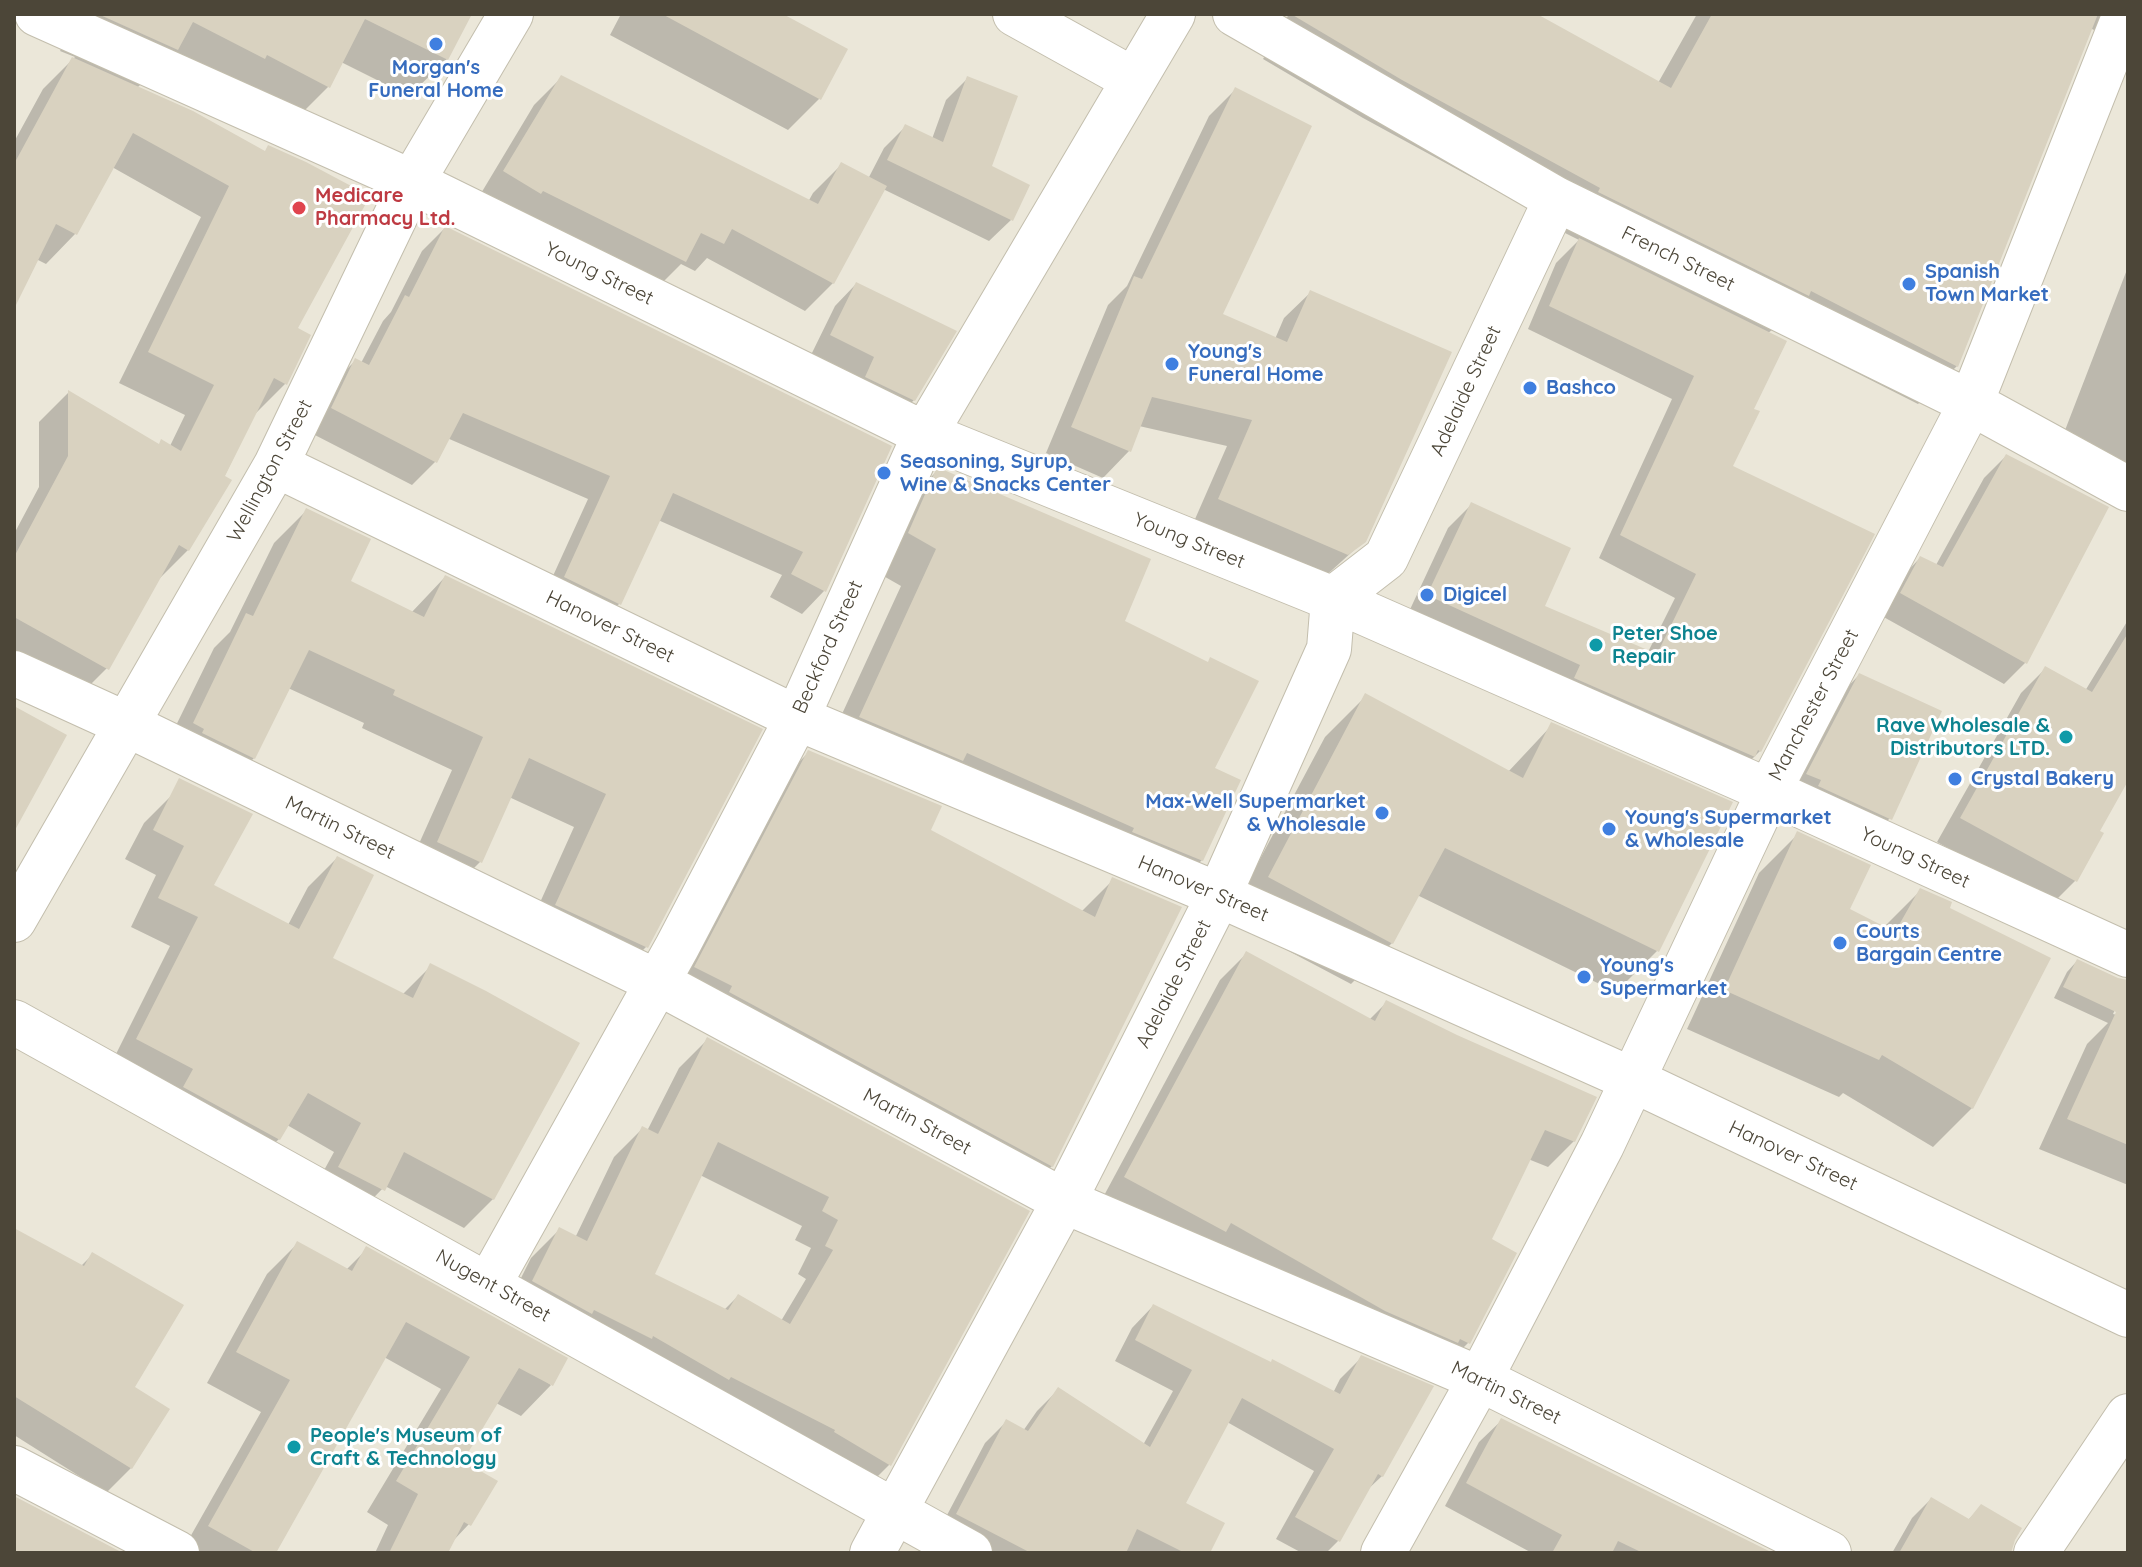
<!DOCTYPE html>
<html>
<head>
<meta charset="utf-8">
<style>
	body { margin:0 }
	#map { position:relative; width:2142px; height:1567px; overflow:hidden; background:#f6f4eb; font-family:Quicksand,sans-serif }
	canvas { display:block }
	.frame { position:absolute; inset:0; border:16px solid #4c4638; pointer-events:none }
</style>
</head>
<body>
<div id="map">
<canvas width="2142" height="1567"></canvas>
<div class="frame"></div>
</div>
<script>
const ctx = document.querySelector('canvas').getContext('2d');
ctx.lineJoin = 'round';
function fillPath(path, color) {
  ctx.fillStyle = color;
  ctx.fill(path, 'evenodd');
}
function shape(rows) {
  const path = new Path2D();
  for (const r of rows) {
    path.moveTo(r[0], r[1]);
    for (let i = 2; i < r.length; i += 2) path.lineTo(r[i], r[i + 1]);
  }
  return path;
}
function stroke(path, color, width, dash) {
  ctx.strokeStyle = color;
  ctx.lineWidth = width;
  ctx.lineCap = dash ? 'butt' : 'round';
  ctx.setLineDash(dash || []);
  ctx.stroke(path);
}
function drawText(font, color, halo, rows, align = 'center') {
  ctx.font = font + ' Quicksand,sans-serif';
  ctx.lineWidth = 6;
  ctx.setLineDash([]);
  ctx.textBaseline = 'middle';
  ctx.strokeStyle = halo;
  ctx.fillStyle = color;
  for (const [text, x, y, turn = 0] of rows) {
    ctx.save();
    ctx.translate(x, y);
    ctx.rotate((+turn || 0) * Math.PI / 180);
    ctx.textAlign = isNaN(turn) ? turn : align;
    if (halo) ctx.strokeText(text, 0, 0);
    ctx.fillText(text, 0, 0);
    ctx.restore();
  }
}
fillPath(shape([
	[14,14,2128,14,2128,1553,14,1553]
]), '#ebe7d9');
fillPath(shape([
	[35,14,469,14,447,59,409,96,341,62,329,86,291,124,162,63,137,88,263,153,295,329,308,336,285,384,255,414,188,550,158,580,107,668,77,698,14,663,14,534,39,487,39,422,68,393,158,446,170,446,185,415,119,383,201,217,112,167,75,234,46,264,36,259,14,288,14,142,43,89,75,57,60,51,71,32],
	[621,14,779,14,820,98,788,130,610,35],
	[1289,14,1533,14,1658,83,1697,14,2122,14,2102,34,2090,28,1957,366,1918,404,1772,330,1768,333,1752,410,1730,467,1760,751,1737,774,1406,618,1448,528,1471,505,1542,607,1648,652,1675,598,1599,558,1672,399,1528,329,1556,263,1579,240,1561,231,1563,227,1363,118,1263,59],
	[562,77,808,202,813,193,841,165,868,179,884,148,906,126,932,139,946,100,968,78,989,167,1011,220,989,241,883,189,833,283,805,311,707,258,695,271,681,264,656,289,477,200,534,105],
	[1236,89,1220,315,1275,339,1284,318,1311,292,1364,541,1320,581,1192,526,1227,446,1139,426,1129,451,1103,478,1046,453,1108,305,1127,286,1209,116],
	[445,228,890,447,824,591,802,614,770,597,782,575,658,520,619,604,596,627,542,600,588,499,447,438,435,462,412,485,309,432,333,383,356,360,361,363,383,321,391,312,422,251],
	[2128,267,2128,478,2057,451],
	[856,284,914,400,892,422,810,357,835,306],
	[2006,456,2025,663,2004,684,1880,615,1899,580,1920,558,1936,565,1984,478],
	[938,470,1123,622,1202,860,1166,896,824,753,901,586,873,570,902,506],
	[306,511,348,582,411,613,445,577,760,730,646,947,614,979,524,938,574,827,509,797,481,861,448,894,405,875,452,770,362,728,364,723,288,688,254,758,221,791,161,756,214,648,230,632,274,543],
	[2128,620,2128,777,2097,832,2075,881,2051,905,1937,842,2021,693,2045,669,2085,691],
	[1859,675,1890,818,1869,840,1786,795,1838,697],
	[1366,696,1508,772,1552,725,1657,951,1616,992,1417,895,1392,943,1351,984,1228,919,1325,737],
	[809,752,928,831,1081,912,1113,880,1052,1166,1017,1200,661,1002,774,787],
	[173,794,211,885,288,925,308,887,337,858,330,959,402,995,431,966,493,1199,464,1228,385,1186,354,1218,310,1196,334,1152,287,1125,279,1139,250,1167,109,1068,170,946,131,927,156,875,125,859,144,823],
	[1798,834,1848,910,1883,928,1921,890,1947,909,1972,1108,1933,1147,1843,1093,1839,1097,1687,1029,1759,873],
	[1246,954,1369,1020,1387,1002,1574,1141,1548,1167,1528,1159,1489,1240,1515,1254,1468,1343,1442,1369,1100,1203,1220,980],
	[2077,961,2117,980,2128,981,2113,1014,2128,1018,2128,1185,2039,1149,2087,1044,2108,1023,2054,998,2067,972],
	[707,1040,1027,1212,890,1464,861,1493,505,1310,531,1258,559,1230,575,1238,614,1157,642,1129,647,1131,679,1068],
	[700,1175,802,1226,795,1240,811,1248,798,1274,806,1279,781,1321,738,1296,724,1310,652,1275],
	[14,1231,80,1267,92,1255,132,1388,167,1410,131,1468,106,1493,14,1435],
	[297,1244,346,1270,367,1249,551,1385,521,1416,496,1403,461,1462,469,1524,452,1542,446,1553,375,1553,388,1525,367,1512,441,1389,384,1357,273,1553,181,1553,261,1412,207,1383,267,1274],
	[1153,1306,1333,1393,1340,1379,1361,1358,1382,1476,1365,1492,1338,1541,1326,1553,1302,1553,1276,1539,1314,1471,1227,1422,1183,1504,1208,1553,965,1553,936,1536,985,1443,1006,1422,1023,1431,1037,1411,1058,1390,1143,1445,1173,1391,1115,1361,1132,1328],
	[1502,1420,1768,1553,1532,1553,1445,1506,1479,1442],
	[1931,1499,1968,1520,1981,1507,2010,1553,1892,1553,1912,1518]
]), '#0003');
fillPath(shape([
	[98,14,472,14,448,60,365,19,330,88,267,55,265,59,193,22,178,50],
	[662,14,783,14,848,49,821,100],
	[1291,14,1537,14,1671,88,1712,14,2098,14,1958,367,1811,291,1809,296,1598,192,1600,188,1402,80],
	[72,57,193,111,265,151,268,145,306,162,370,196,298,328,311,335,287,385,274,378,225,476,232,480,189,551,179,545,109,670,14,617,14,557,68,456,68,390,159,444,161,439,181,451,214,385,148,352,229,186,133,133,77,235,56,224,14,309,14,164],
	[561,75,818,204,841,162,887,186,834,284,732,229,724,244,701,233,686,262,543,191,541,194,503,171],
	[967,76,1018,96,992,166,1030,185,1013,221,887,160,905,124,943,142],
	[1235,87,1312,126,1223,314,1287,342,1310,290,1452,352,1366,542,1348,555,1218,499,1252,420,1152,397,1131,452,1071,427,1134,276,1142,279],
	[445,226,892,446,826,592,791,574,803,552,673,493,621,605,564,577,610,476,463,413,437,463,331,408,355,358,369,365,405,295,409,297],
	[1579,238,1787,341,1754,409,1760,411,1733,466,1875,534,1761,752,1758,750,1755,757,1574,678,1580,665,1427,595,1471,502,1571,548,1545,606,1657,654,1696,574,1620,535,1694,376,1549,306],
	[856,282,957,331,915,401,865,377,874,357,830,335],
	[2006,454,2109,507,2027,664,1900,593,1920,556,1943,567],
	[937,467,1151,559,1125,621,1208,662,1210,657,1259,681,1215,768,1241,780,1203,861,1132,832,1134,828,967,753,963,761,859,717,936,549,908,533],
	[306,508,371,539,351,581,424,617,445,575,763,729,648,948,555,905,606,794,529,758,482,863,437,842,483,737,393,695,395,690,309,650,255,759,202,733,204,729,193,723,246,613,253,616],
	[2128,633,2128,781,2100,831,2104,833,2077,882,1960,818,2045,666,2092,692],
	[1859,673,1942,711,1892,820,1818,786,1821,780,1806,774],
	[1365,693,1523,778,1551,722,1733,802,1659,952,1445,848,1393,944,1268,877],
	[14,706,67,735,14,832],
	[808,750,942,806,931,830,1095,917,1112,877,1182,907,1053,1167,729,992,732,986,694,967],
	[179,778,253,814,214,885,299,929,337,856,374,875,333,958,413,998,430,963,486,991,580,1043,494,1200,404,1152,385,1191,338,1167,361,1123,308,1093,280,1140,183,1087,193,1069,136,1039,198,917,158,898,184,846,153,830],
	[1797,831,1871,865,1850,909,1895,932,1920,888,1952,902,1950,908,2051,958,1973,1109,1882,1055,1879,1060,1724,990],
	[1246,951,1375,1021,1386,1000,1457,1035,1597,1097,1575,1142,1545,1130,1492,1239,1517,1253,1470,1344,1460,1339,1458,1343,1385,1311,1231,1223,1226,1232,1124,1177],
	[2077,959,2118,978,2128,980,2128,1145,2067,1119,2116,1012,2063,987],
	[707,1037,1030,1211,891,1466,834,1432,835,1430,731,1377,729,1380,653,1336,652,1339,594,1310,592,1314,532,1281,559,1227,587,1241,642,1126,658,1134],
	[718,1142,829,1197,822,1211,838,1220,825,1246,833,1250,790,1324,738,1294,728,1310,655,1274],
	[14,1228,84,1266,92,1252,184,1305,135,1387,170,1409,132,1469,14,1396],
	[297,1241,352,1271,366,1246,568,1358,553,1386,519,1368,463,1461,498,1481,471,1526,464,1522,448,1553,389,1553,418,1494,396,1481,470,1357,406,1322,276,1553,256,1553,208,1526,290,1380,236,1352],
	[1153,1304,1271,1362,1272,1359,1340,1394,1361,1355,1434,1386,1383,1477,1378,1474,1340,1542,1295,1517,1334,1449,1242,1398,1186,1503,1225,1523,1210,1553,1185,1553,1137,1529,1126,1553,1031,1553,956,1514,1006,1419,1028,1431,1058,1387,1150,1447,1192,1370,1135,1340],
	[1501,1418,1648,1491,1773,1553,1643,1553,1618,1541,1612,1553,1552,1553,1562,1535,1466,1483],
	[14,1496,123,1553,14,1553],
	[1931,1497,1969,1519,1981,1504,2022,1528,2015,1540,2011,1553,1899,1553]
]), '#d9d2c0');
const minor = shape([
	[37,14,412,182,925,434,1333,599,1769,791,2128,955],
	[1015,14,1134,80],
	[1235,14,1556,199,1971,403,2128,489],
	[276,465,797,718,1219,895,1633,1080,2128,1315],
	[14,673,128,725,657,982,1064,1201,1480,1379,1829,1553],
	[14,920,276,465,412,182,511,14],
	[14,1022,970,1553],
	[489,1284,677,947,797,718,925,434,1173,14],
	[14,1468,177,1553],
	[872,1553,1064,1201,1219,895,1329,649,1333,599,1386,558,1556,199],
	[1383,1553,1480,1379,1602,1145,1769,791,1971,403,2125,14],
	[2036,1553,2128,1416]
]);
stroke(minor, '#c3bead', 46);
stroke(minor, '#fff', 44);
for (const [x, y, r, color] of [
	[436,44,8,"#3f7fe0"],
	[299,208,8,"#e0444e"],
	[1909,284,8,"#3f7fe0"],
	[1172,364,8,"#3f7fe0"],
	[1530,388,8,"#3f7fe0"],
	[884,473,8,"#3f7fe0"],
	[1427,595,8,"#3f7fe0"],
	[1596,645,8,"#0f9aa8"],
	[2066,737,8,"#0f9aa8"],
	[1955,779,8,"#3f7fe0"],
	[1382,813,8,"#3f7fe0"],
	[1609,829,8,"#3f7fe0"],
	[1840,943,8,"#3f7fe0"],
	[1584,977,8,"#3f7fe0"],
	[294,1447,8,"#0f9aa8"]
]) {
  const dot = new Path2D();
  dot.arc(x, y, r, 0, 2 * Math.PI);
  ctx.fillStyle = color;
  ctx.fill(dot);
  stroke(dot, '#fff', 3);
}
drawText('bold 20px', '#366cbe', '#fff', [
	["Morgan's",436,68,"center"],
	["Funeral Home",436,91,"center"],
	["Spanish",1925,272],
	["Town Market",1925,295],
	["Young's",1188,352],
	["Funeral Home",1188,375],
	["Bashco",1546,388],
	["Seasoning, Syrup,",900,462],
	["Wine & Snacks Center",900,485],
	["Digicel",1443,595],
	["Crystal Bakery",1971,779],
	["Max-Well Supermarket",1366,802,"right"],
	["& Wholesale",1366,825,"right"],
	["Young's Supermarket",1625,818],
	["& Wholesale",1625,841],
	["Courts",1856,932],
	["Bargain Centre",1856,955],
	["Young's",1600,966],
	["Supermarket",1600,989]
], 'left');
drawText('bold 20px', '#be3a42', '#fff', [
	["Medicare",315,196],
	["Pharmacy Ltd.",315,219]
], 'left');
drawText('20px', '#4c4638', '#fff', [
	["French Street",1678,259,26],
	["Young Street",599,274,26],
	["Adelaide Street",1466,391,-65],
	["Wellington Street",270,471,-62],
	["Young Street",1189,541,22],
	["Hanover Street",610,627,26],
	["Beckford Street",828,647,-66],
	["Manchester Street",1814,705,-62],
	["Martin Street",340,828,26],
	["Young Street",1915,858,25],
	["Hanover Street",1203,889,23],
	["Adelaide Street",1174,984,-63],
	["Martin Street",917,1122,28],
	["Hanover Street",1793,1156,25],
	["Nugent Street",493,1286,29],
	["Martin Street",1506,1393,26]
]);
drawText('bold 20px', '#0d838f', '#fff', [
	["Peter Shoe",1612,634],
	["Repair",1612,657],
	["Rave Wholesale &",2050,726,"right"],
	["Distributors LTD.",2050,749,"right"],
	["People's Museum of",310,1436],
	["Craft & Technology",310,1459]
], 'left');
</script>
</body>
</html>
